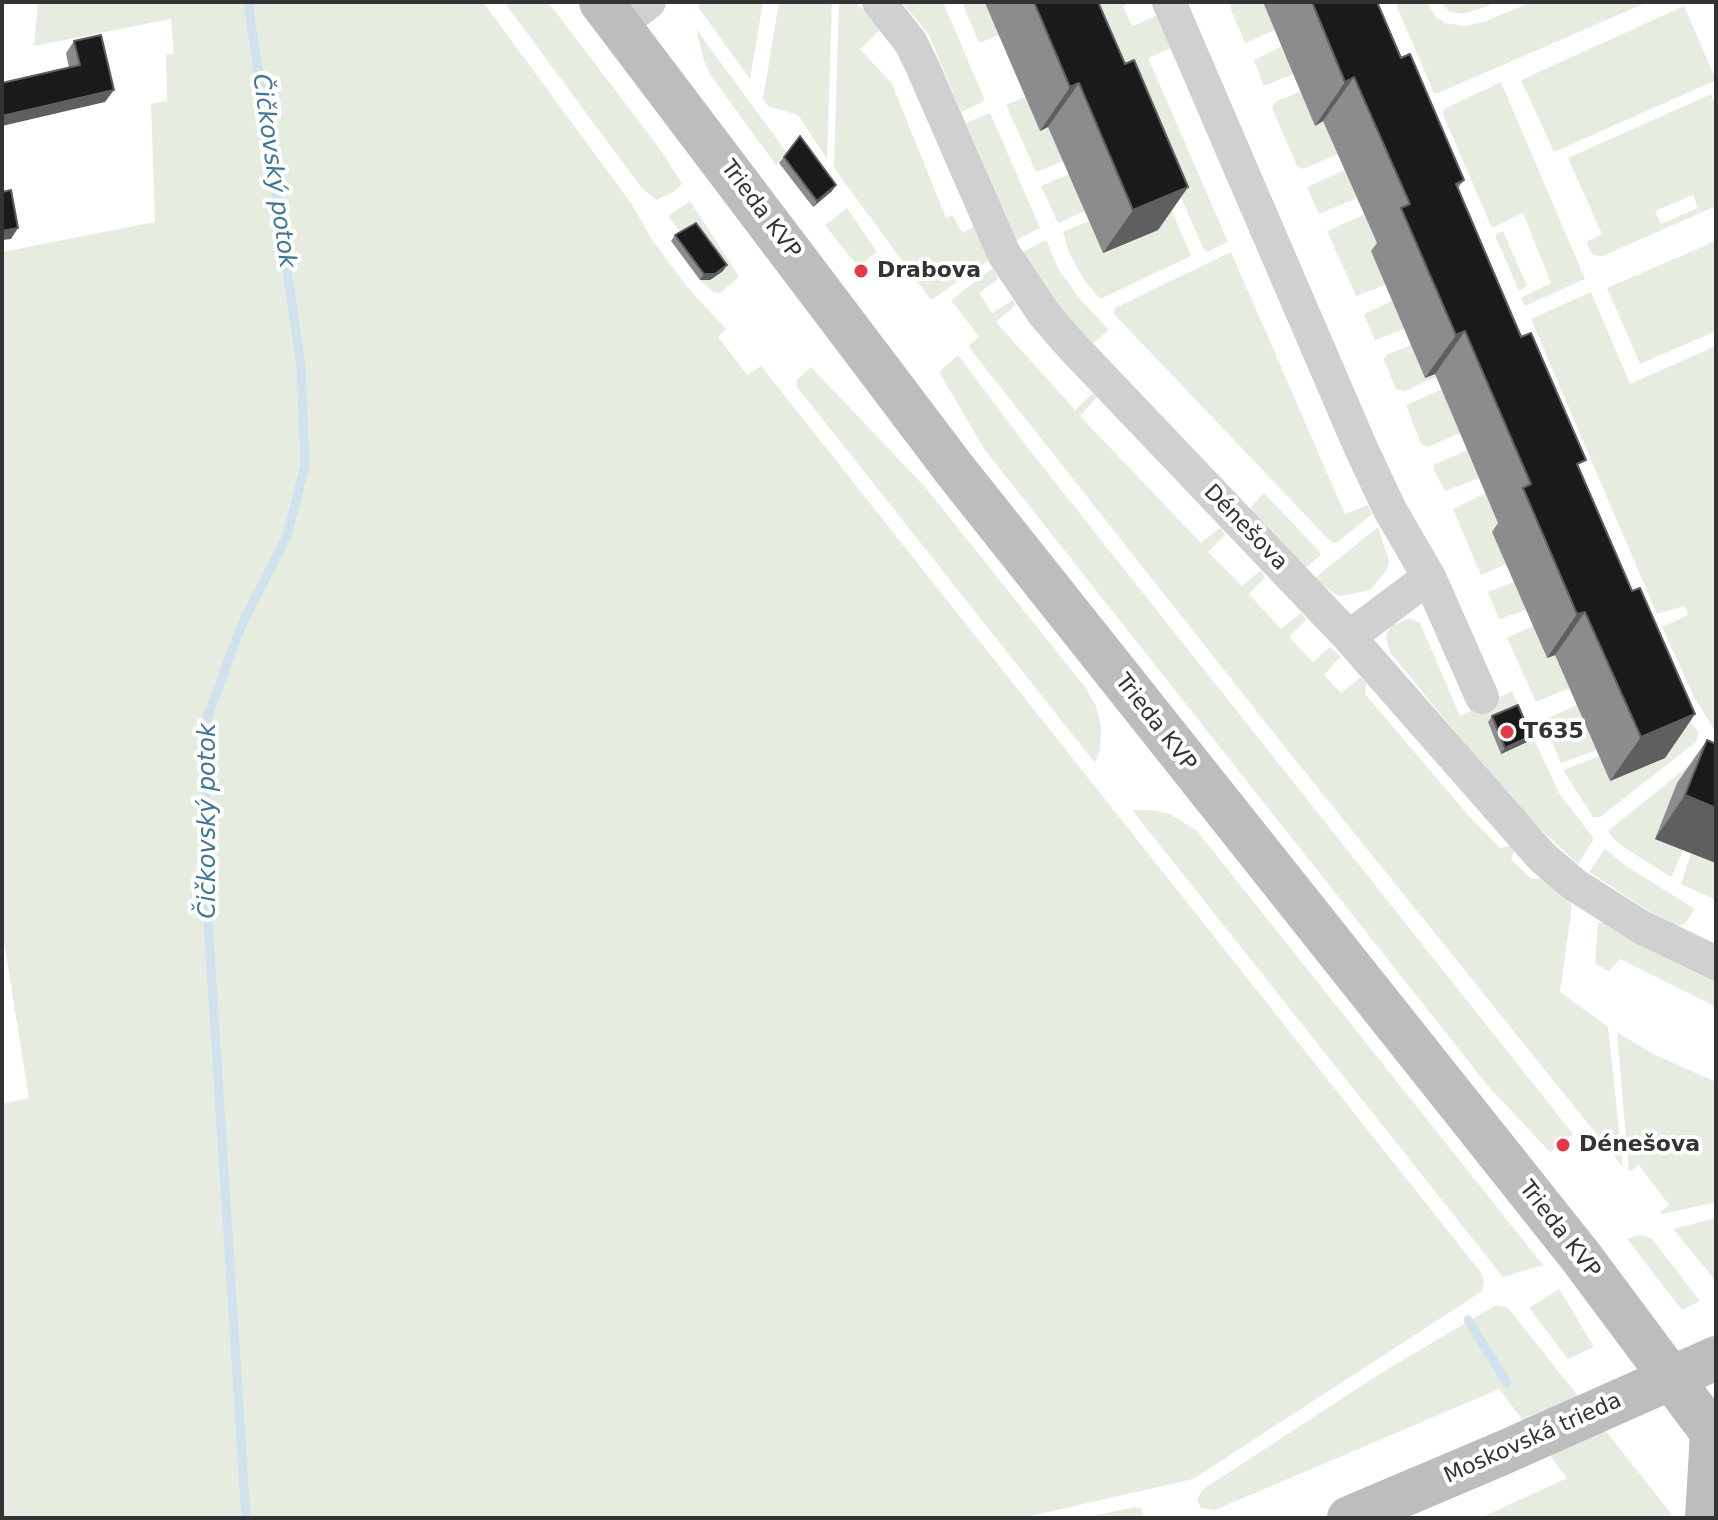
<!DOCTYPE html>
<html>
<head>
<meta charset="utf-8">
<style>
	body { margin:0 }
	#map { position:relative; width:1718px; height:1520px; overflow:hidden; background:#fff; font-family:"DejaVu Sans",sans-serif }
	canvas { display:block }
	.frame { position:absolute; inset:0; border:4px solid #333; pointer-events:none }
</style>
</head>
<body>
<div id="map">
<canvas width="1718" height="1520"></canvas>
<div class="frame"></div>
</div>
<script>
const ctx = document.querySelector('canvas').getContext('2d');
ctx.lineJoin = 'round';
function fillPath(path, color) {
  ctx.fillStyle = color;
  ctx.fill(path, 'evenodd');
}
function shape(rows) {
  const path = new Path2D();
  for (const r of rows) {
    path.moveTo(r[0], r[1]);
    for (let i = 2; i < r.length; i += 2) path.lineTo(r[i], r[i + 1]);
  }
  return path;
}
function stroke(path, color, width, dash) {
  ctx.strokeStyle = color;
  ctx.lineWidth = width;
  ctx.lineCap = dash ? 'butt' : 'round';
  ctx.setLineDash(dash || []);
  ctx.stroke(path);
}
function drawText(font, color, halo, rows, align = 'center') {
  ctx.font = font + ' "DejaVu Sans",sans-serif';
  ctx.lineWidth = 8;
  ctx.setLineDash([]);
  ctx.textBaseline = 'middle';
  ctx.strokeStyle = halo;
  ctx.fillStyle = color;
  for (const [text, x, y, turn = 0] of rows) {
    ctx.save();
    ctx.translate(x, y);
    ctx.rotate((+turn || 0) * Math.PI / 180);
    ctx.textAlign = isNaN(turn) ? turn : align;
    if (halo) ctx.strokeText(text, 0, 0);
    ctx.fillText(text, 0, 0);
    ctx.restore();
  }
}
fillPath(shape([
	[38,2,483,2,633,206,651,238,688,288,726,329,718,337,747,375,761,366,1482,1274,1484,1283,1481,1292,1193,1479,1022,1518,2,1518,2,1104,29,1098,2,930,2,252,155,222,151,104,167,101,166,55,174,54,171,19,34,46],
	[504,2,548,2,660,149,682,184,673,192,656,200,641,187],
	[701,2,763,2,750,79,698,7],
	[779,2,832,2,827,159,798,115,768,106,763,99],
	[839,2,856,2,881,29,860,49,892,84,946,218,953,215,962,233,974,227,989,260,931,300,834,168],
	[902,2,943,2,985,101,961,112,929,35],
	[962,2,988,2,985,4,999,35,979,43],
	[1097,2,1132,2,1123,6,1132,26,1156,16,1158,18,1171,48,1148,58,1228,242,1207,252,1203,248],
	[1230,2,1263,2,1275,30,1245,43,1232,13],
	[1395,2,1427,2,1435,16,1445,23,1465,26,1484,22,1531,2,1648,2,1438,93,1434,93],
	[1439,2,1498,2,1464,14,1450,12],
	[1684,6,1716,80,1554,152,1521,80],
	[696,29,787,153,776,165,712,77,704,61],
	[1282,46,1293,74,1264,86,1254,60],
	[1501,82,1585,279,1525,306,1521,298,1551,283,1523,213,1492,228,1442,112,1446,108],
	[1301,91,1315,125,1323,121,1338,154,1303,169,1297,166,1272,108,1275,102],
	[1711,94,1716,106,1716,206,1603,256,1593,255,1586,242,1602,234,1568,158],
	[1693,195,1698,208,1661,224,1655,211],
	[1025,97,1040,130,1048,127,1063,161,1036,172,1006,105],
	[990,113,1040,228,1016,240,966,123],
	[1345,170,1357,198,1319,214,1307,187],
	[1069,174,1085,211,1058,223,1041,186],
	[1165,195,1191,256,1100,299,1085,281,1069,253,1063,232,1089,221,1104,253,1157,230],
	[690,201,739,277,720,293,713,292,700,280,682,234,668,216],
	[847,208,877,252,858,267,825,225],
	[1365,214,1379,248,1385,285,1356,296,1327,231],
	[1503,231,1527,286,1519,291,1495,235],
	[1046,240,1059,270,1081,300,1109,330,1092,344,1065,315,1020,253],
	[1716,241,1716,331,1640,364,1607,288],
	[1231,252,1345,514,1368,505,1372,514,1336,543,1331,542,1114,314,1115,308],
	[993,268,998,279,979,293,992,313,1013,300,1015,306,996,322,1075,410,1092,394,1097,397,1080,416,1201,543,1221,527,1225,535,1208,552,1242,586,1261,570,1265,578,1249,594,1281,629,1301,613,1306,620,1289,637,1313,662,1330,647,1341,656,1324,675,1341,693,1361,677,1366,683,1365,694,1468,815,1500,848,1510,846,1515,850,1511,859,1531,879,1543,878,1568,897,1571,904,1571,914,1560,992,1608,1027,1623,1167,1281,742,968,346,979,337,951,300],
	[1591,292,1630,384,1716,346,1716,732,1695,699,1662,627,1688,615,1687,610,1684,606,1657,614,1531,319],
	[1392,301,1404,329,1375,340,1364,314],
	[1509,308,1522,340,1404,391,1396,389,1384,360,1386,355,1411,345,1426,378,1480,355,1468,327],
	[1527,352,1446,400,1460,433,1428,447,1421,444,1406,405],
	[958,355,1031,452,1573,1134,1550,1152,1488,1086,985,450,939,372],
	[811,367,926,488,1085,687,1096,706,1101,726,1100,750,1095,763,797,387,797,380],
	[1467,450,1479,478,1445,491,1434,471,1434,465],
	[1264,493,1320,552,1320,556,1305,568,1249,509],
	[1486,493,1501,528,1506,564,1481,575,1453,509],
	[1378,527,1389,561,1388,568,1370,590,1341,596,1333,593,1315,578],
	[1514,582,1526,610,1499,619,1488,592],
	[1410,618,1420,623,1460,716,1512,691,1559,793,1594,839,1578,864,1532,821,1499,785,1391,654,1386,639,1388,631,1391,626],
	[1533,626,1546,657,1555,655,1569,688,1536,702,1507,638],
	[1577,705,1597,750,1561,763,1543,720],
	[1686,715,1699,733,1696,742,1600,817,1593,817,1563,770,1600,756,1611,781,1664,758],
	[1707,751,1655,838,1683,850,1672,876,1669,876,1622,846,1609,834,1609,830],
	[1132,810,1151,810,1170,814,1197,831,1543,1265,1503,1277],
	[1605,849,1626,866,1695,909,1686,922,1682,925,1672,926,1589,872],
	[1691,853,1716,863,1716,900,1681,884],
	[1598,923,1606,923,1716,981,1716,1007,1620,959,1609,971,1599,966,1595,963],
	[1617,1032,1653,1054,1716,1082,1716,1202,1663,1214,1660,1212,1669,1205,1639,1165,1629,1172],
	[1716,1218,1716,1281,1673,1229],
	[1640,1235,1652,1239,1700,1301,1682,1310,1627,1239],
	[1559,1289,1594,1347,1568,1359,1529,1308],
	[1496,1305,1508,1308,1670,1512,1672,1518,1480,1518,1567,1478,1499,1389,1215,1510,1201,1508,1197,1500,1202,1490,1381,1373],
	[1135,1507,1142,1509,1143,1518,1084,1518]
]), '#e6ecdf');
stroke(shape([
	[1468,1320,1507,1383],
	[246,1518,204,857,207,719,242,624,287,536,305,465,301,366,248,2]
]), '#cfe2ee', 9);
stroke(shape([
	[879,2,911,43,923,68,1004,254,1044,314,1069,343,1349,637,1542,857,1575,885,1641,927,1716,963],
	[1169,2,1360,446,1390,510,1429,577,1482,697],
	[619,25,649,2],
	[1349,637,1429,577]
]), '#d0d0d0', 34);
stroke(shape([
	[601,2,955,470,1581,1257,1716,1438],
	[1349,1518,1498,1455],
	[1707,1518,1712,1433]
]), '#bdbdbd', 44);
stroke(shape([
	[1498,1455,1716,1358]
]), '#bdbdbd', 44);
fillPath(shape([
	[986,2,1098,2,1125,64,1188,187,1158,230,1103,253,1048,127,1040,131,985,3],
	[1263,2,1377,2,1401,58,1464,180,1458,188,1632,591,1695,714,1665,758,1610,781,1555,655,1547,658,1492,532,1498,523,1435,374,1425,378,1371,251,1377,243,1323,121,1315,126],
	[74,41,105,102,69,68,66,53],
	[800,136,832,191,813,207,779,163],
	[675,235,723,271,710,280,700,280,671,241],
	[1492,716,1531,736,1527,742,1501,754,1488,722],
	[1707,740,1716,863,1655,839,1677,783]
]), '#8c8c8c');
fillPath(shape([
	[1354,77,1323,121,1315,126,1345,82],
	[1079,83,1048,127,1040,131,1070,87],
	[114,90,105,102,2,126,2,116],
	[836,185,832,191,813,207,817,201],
	[1188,187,1158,230,1103,253,1133,210],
	[18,228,11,239,2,240,2,231],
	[727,265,723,271,710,280,700,280,704,274],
	[1465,331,1435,374,1425,378,1456,335],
	[1585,612,1555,655,1547,658,1577,614],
	[1695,714,1665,758,1610,781,1641,737],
	[1531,736,1527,742,1501,754,1505,748],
	[1685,795,1716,808,1716,863,1655,839]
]), '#5f5f5f');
const building = shape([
	[1034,2,1098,2,1125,64,1134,60,1188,187,1133,210,1079,83,1070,87,1034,2],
	[1312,2,1377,2,1401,58,1410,54,1464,180,1456,184,1521,337,1531,333,1586,460,1577,464,1632,591,1640,588,1695,714,1641,737,1585,612,1577,614,1523,488,1531,484,1465,331,1456,335,1401,208,1410,204,1354,77,1345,82,1312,2],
	[101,35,114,90,2,116,2,83,80,65,74,41,101,35],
	[800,136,836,185,817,201,784,157,800,136],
	[11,190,18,228,2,231,2,192,11,190],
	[696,223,727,265,715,274,704,274,675,235,696,223],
	[1518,705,1531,736,1505,748,1492,716,1518,705],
	[1707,740,1716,744,1716,808,1685,795,1707,740]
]);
fillPath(building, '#1a1a1a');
stroke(building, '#5f5f5f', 2);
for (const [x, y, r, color] of [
	[861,271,8,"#e63946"],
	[1507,732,8,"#e63946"],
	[1563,1145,8,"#e63946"]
]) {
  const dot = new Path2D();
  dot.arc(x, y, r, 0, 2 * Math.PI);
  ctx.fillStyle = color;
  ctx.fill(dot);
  stroke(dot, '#fff', 3);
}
drawText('22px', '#333', '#fff', [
	["Trieda KVP",760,210,53],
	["Dénešova",1245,528,46],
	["Trieda KVP",1155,723,52],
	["Trieda KVP",1559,1230,52],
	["Moskovská trieda",1533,1439,-24]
]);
drawText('bold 22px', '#333', '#fff', [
	["Drabova",877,271],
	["T635",1523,732],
	["Dénešova",1579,1145]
], 'left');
drawText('italic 24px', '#3f7597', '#fff', [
	["Čičkovský potok",273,171,82],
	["Čičkovský potok",209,821,-90]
]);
</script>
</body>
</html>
